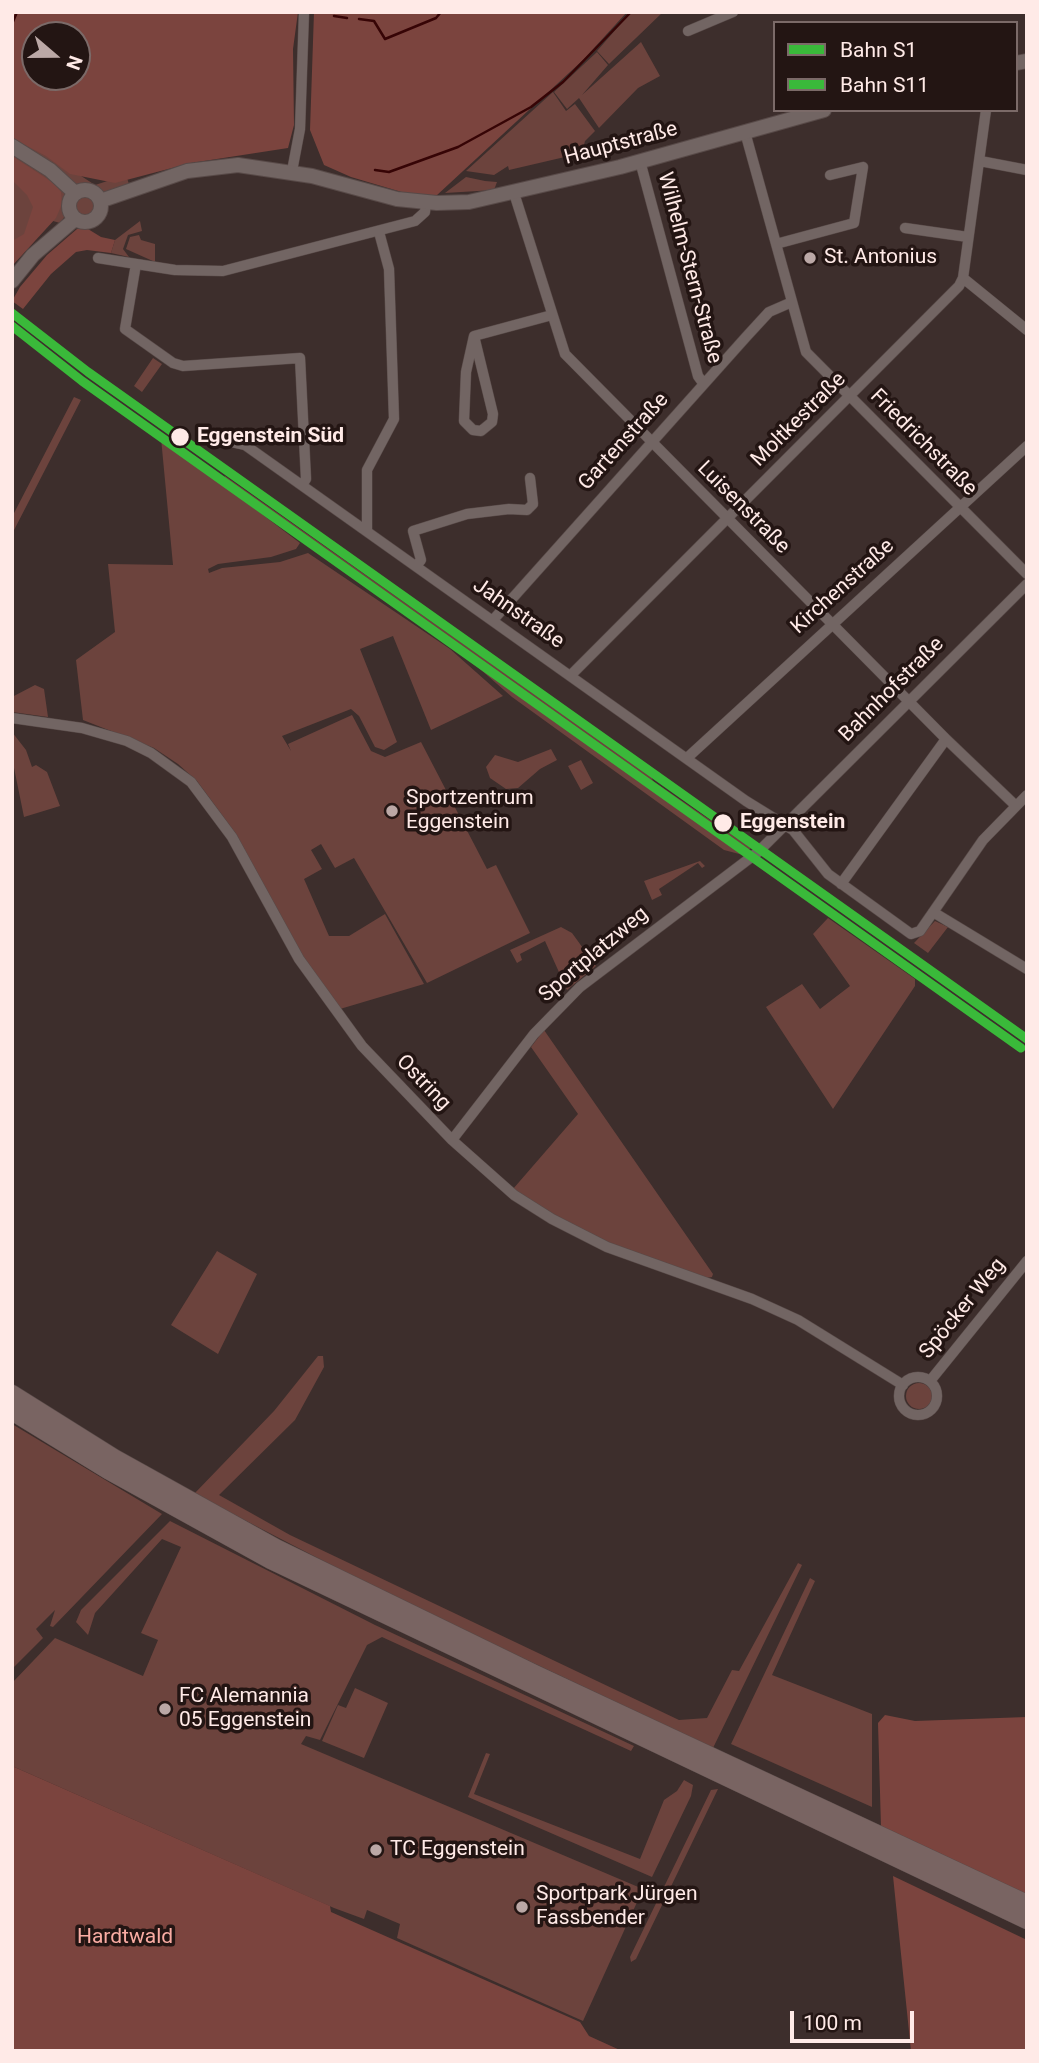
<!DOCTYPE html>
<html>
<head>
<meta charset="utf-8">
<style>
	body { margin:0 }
	#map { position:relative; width:1039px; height:2063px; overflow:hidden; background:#3d2e2c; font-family:Roboto,sans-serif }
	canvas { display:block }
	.frame { position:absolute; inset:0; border:14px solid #ffeae7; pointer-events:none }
	.legend { position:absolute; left:773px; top:21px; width:245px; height:91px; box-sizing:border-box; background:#231513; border:2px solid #7b6a68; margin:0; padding:9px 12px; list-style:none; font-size:21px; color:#ffeae7 }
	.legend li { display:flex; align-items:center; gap:14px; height:35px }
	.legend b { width:35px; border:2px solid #7b6a68 }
	.north { position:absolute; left:21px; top:21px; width:70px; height:70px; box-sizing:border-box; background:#231513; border:2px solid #7b6a68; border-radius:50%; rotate:110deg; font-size:19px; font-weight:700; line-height:28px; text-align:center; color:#ffeae7 }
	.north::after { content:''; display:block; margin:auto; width:24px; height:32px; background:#bba8a6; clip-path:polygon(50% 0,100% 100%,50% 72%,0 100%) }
	.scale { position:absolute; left:790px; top:2011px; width:124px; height:32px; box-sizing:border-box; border:4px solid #ffeae7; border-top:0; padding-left:9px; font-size:21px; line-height:24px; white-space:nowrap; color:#ffeae7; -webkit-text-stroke:5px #231513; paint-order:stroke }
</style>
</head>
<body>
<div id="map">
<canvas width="1039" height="2063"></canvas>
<div class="frame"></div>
<ul class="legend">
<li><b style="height:9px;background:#3ab93a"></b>Bahn S1</li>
<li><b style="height:9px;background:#3ab93a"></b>Bahn S11</li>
</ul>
<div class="north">N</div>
<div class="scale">100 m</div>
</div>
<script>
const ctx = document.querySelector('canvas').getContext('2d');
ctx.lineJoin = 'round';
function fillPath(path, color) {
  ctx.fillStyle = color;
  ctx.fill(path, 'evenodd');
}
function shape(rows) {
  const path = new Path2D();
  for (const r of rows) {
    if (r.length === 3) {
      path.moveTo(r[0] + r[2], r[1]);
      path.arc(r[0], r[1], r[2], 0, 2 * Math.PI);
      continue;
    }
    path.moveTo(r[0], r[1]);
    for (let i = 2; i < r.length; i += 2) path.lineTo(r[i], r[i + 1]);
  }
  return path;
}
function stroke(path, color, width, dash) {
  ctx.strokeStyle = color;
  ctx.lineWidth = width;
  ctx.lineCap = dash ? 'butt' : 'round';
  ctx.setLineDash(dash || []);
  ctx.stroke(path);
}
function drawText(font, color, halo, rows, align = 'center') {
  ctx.font = font + ' Roboto,sans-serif';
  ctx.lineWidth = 7;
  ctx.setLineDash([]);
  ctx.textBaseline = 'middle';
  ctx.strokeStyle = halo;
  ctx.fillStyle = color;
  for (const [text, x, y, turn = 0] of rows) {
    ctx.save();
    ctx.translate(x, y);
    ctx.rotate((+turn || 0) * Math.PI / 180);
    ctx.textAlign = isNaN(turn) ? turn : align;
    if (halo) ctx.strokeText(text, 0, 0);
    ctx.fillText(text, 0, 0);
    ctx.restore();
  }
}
fillPath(shape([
	[631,12,663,12,609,64,597,51],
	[641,42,660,76,638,88,599,128,579,98,567,109,554,92,597,52,608,65,582,95],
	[553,92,566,111,575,104,595,131,585,141,582,153,509,170,508,166,494,175,466,171],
	[12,131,95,185,126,175,129,184,102,194,76,186,68,193,65,216,60,223,46,219,12,252],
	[466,177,485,181,497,182,494,190,445,193],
	[85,206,11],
	[140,221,142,231,128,235,123,249,129,257,111,253,115,240],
	[139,235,141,240,155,244,155,262,126,249,130,237],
	[153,358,162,364,142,392,134,386],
	[74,397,81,400,12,534,12,517],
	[161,438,300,543,296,549,271,557,218,564,208,569,209,573,222,568,280,562,308,553,450,649,503,696,431,730,393,636,360,649,397,742,384,750,375,747,359,716,351,709,282,736,291,751,288,744,352,715,371,751,385,757,421,742,487,869,496,865,530,933,427,983,354,858,335,868,321,844,311,850,322,869,304,879,329,936,349,936,385,914,424,984,340,1009,305,960,236,834,197,781,178,764,154,748,83,720,76,660,115,632,108,564,173,565],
	[225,476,651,776,653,781,751,848,743,855,724,850,512,697,457,649,325,557,223,479],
	[35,685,44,689,48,717,12,712,12,697],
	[12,732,26,750,32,767,36,765,47,772,60,806,24,817,12,758],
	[551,749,557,760,540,769,518,788,506,789,490,778,486,767,495,755,518,762],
	[581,760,593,783,581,790,568,766],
	[700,861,705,866,702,868,698,863,659,889,662,895,652,900,644,881],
	[828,918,915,979,915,986,833,1109,766,1007,802,984,820,1009,850,986,813,934],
	[935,921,948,927,928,953,914,943],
	[561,927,572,933,596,966,567,990,545,941,520,954,522,960,517,963,510,950],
	[544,1030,713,1274,712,1277,706,1278,626,1252,566,1223,513,1189,578,1114,531,1047],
	[217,1251,257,1274,218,1354,171,1325],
	[318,1356,323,1356,324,1367,295,1420,219,1495,290,1535,679,1720,707,1718,732,1670,739,1671,798,1563,802,1565,713,1748,391,1596,194,1494,274,1411],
	[919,1396,13],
	[12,1424,162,1514,53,1627,50,1626,55,1610,36,1629,43,1638,12,1669],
	[170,1521,375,1625,634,1746,631,1751,382,1637,367,1645,320,1740,306,1736,301,1744,643,1889,583,2021,397,1938,400,1924,367,1910,364,1919,334,1908,12,1766,12,1683,55,1638,143,1676,158,1640,141,1633,181,1547,162,1539,95,1613,88,1635,76,1622,81,1610],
	[810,1578,815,1581,772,1675,872,1714,872,1807,731,1744],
	[355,1688,388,1703,364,1758,322,1741,338,1705,346,1708],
	[486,1753,490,1754,474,1794,640,1859,664,1800,677,1791,684,1780,693,1785,691,1796,652,1877,468,1797],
	[718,1789,636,1959,631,1962,630,1957,711,1790]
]), '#6c433d');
fillPath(shape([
	[12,12,298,12,293,49,294,125,288,148,191,163,115,183,70,174,46,156,12,138],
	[35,35,77,35,77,77,35,77],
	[314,12,627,12,583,60,436,196,405,193,351,177,324,165,310,130],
	[12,156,55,184,61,192,62,204,56,218,12,266,12,241,24,234,33,207,27,195,12,180],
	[77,229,88,229,101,237,115,240,111,253,87,250,76,252,51,274,23,309,12,301,20,287,47,255],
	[885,1715,915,1721,1027,1717,1027,1895,881,1827,878,1723],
	[12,1766,330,1906,331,1912,580,2022,589,2036,622,2051,12,2051],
	[893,1876,1027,1940,1027,2051,911,2051]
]), '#7b443e');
stroke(shape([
	[334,16,347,18],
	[359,19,374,21,385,39,436,18,441,12],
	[12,24,17,12],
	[375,170,389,172,458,147,531,107,563,82,631,12]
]), '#360405', 2.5);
const street = shape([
	[688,31,733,12],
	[745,132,806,352,1027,574],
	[640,161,698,376,703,383],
	[980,161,1027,170],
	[292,171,300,129,304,12],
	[514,193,565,354,946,739,1015,805],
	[905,228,968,237],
	[776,244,854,223,863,167,830,175],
	[98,258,175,270,223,271,415,221,425,212,426,202],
	[136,264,125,329,173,363,183,366,300,358,306,479,302,485],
	[963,278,1027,330],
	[474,336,493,414,492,422,481,431,473,430,464,421,466,372,474,336,552,315],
	[227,441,245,445,746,801,793,830,828,874,911,934,920,931,983,840,1027,795],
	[367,530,367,470,394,419,389,269,379,232],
	[416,566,421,560,413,531,467,514,509,509,527,510,533,504,530,478],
	[493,620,746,337,769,312,792,302],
	[571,675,959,286,963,278,986,110],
	[12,718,82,728,127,741,151,753,191,782,232,837,299,959,362,1046,452,1140,514,1195,552,1219,607,1247,752,1299,798,1320,903,1385],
	[687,758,1027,446],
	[841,884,946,739],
	[933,912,1027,969],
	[452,1140,534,1034,580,987,758,852,1027,584],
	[918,1396,19],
	[930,1381,1027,1261]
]);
const secondary = shape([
	[1016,63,1027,61],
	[12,146,50,170,75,193],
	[85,206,16],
	[100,201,187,171,238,165,312,176,397,199,437,203,469,202,620,167,824,110],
	[12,281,33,255,75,219]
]);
const highway = shape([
	[12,1394,114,1458,276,1548,535,1674,1027,1904],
	[12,1411,108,1470,271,1560,1027,1920]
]);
stroke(street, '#584a48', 11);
stroke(secondary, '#584a48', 16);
stroke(highway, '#584a48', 19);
stroke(street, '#726563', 10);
stroke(secondary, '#726563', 14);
stroke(highway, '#796462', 18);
stroke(shape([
	[12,313,88,372,1027,1039]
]), '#3ab93a', 9);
stroke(shape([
	[12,326,82,381,1021,1048]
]), '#3ab93a', 9);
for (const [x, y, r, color] of [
	[810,258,7,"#bba8a6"],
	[180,437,10,"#ffeae7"],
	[392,811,7,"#bba8a6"],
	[723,823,10,"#ffeae7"],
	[165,1709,7,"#bba8a6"],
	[376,1850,7,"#bba8a6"],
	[522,1907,7,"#bba8a6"]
]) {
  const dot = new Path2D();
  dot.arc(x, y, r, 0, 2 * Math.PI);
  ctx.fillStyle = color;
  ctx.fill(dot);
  stroke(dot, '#231513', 2.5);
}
drawText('21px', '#ffeae7', '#231513', [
	["Hauptstraße",621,144,-15],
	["Wilhelm-Stern-Straße",689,268,75],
	["Moltkestraße",799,420,-45],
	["Gartenstraße",624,442,-48],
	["Friedrichstraße",923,443,45],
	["Luisenstraße",743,508,45],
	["Kirchenstraße",843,587,-42],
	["Jahnstraße",518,614,35],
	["Bahnhofstraße",892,690,-45],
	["Sportplatzweg",594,955,-40],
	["Ostring",423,1083,46],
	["Spöcker Weg",963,1309,-51]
]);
drawText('21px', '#ffeae7', '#231513', [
	["St. Antonius",824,258],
	["Sportzentrum",406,799],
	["Eggenstein",406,823],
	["FC Alemannia",179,1697],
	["05 Eggenstein",179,1721],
	["TC Eggenstein",390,1850],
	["Sportpark Jürgen",536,1895],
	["Fassbender",536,1919]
], 'left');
drawText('bold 21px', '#ffeae7', '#231513', [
	["Eggenstein Süd",197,437],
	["Eggenstein",740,823]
], 'left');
drawText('21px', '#f9aca3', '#231513', [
	["Hardtwald",125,1938]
]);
</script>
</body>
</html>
